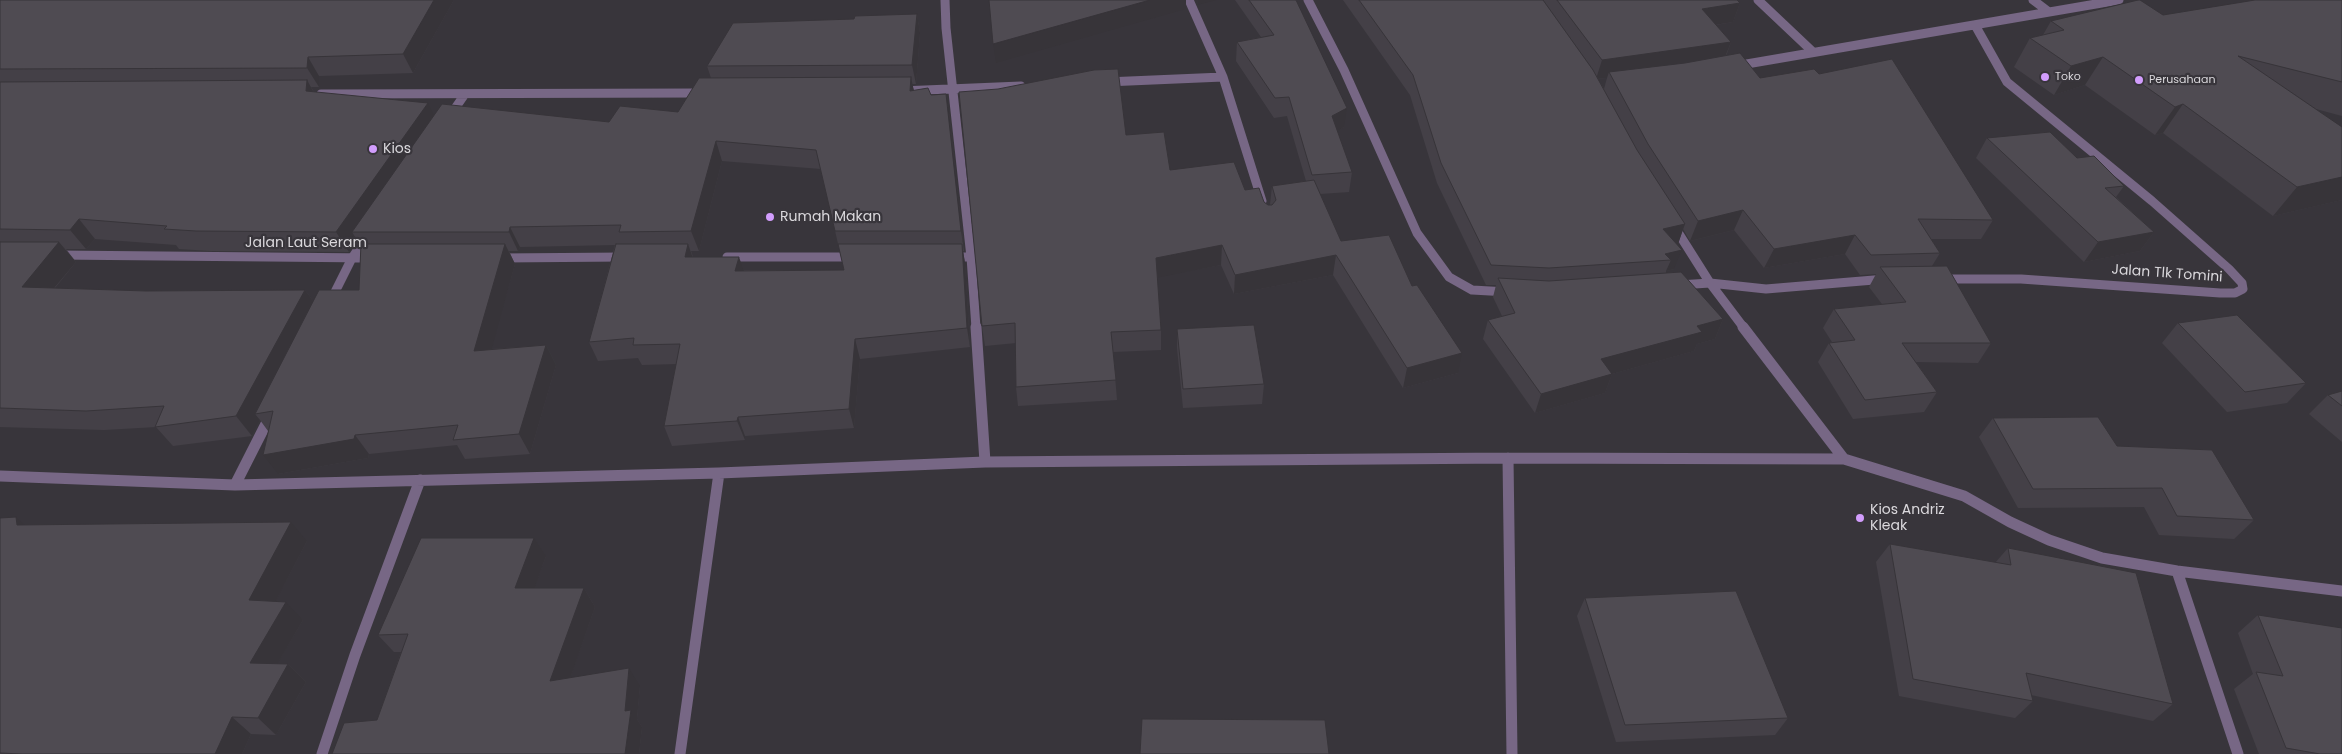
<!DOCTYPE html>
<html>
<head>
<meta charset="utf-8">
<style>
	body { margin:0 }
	canvas { display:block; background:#38353b }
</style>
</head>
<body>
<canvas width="2342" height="754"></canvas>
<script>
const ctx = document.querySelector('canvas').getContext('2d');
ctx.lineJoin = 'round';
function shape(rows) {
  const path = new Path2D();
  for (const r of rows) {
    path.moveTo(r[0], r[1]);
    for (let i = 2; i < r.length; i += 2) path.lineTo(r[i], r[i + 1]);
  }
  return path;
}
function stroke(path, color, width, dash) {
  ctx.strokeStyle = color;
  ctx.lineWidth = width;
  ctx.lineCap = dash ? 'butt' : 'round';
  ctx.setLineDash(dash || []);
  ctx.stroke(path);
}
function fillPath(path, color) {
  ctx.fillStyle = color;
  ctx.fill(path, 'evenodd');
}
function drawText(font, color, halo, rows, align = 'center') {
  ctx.font = font + ' Poppins,sans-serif';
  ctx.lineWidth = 4.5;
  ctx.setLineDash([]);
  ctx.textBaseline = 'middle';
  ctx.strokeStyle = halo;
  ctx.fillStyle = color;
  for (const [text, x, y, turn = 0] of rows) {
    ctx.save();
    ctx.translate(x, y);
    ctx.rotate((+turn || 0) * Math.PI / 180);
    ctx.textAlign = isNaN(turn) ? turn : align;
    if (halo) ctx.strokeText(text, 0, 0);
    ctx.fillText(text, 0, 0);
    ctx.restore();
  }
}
stroke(shape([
	[945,0,946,28,971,257,976,328],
	[1189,0,1223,77,1262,201],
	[1308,0,1344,70,1417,233,1449,277,1472,290,1508,292],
	[1758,0,1813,52],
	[2033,0,2049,12],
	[1735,66,2119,0],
	[1106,82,1223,77],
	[901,91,1021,86],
	[321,94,701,93],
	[449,117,465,94],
	[1674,226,1710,283,1744,328],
	[57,255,373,258],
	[727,257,853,257],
	[952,257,971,257],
	[500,258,625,257],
	[1941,279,2021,279,2220,293,2235,293,2243,289,2242,283,2229,269,2152,201,2007,82,1975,25],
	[1679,285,1710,283,1766,289,1886,279],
	[330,302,352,258,367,236]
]), '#776785', 9);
stroke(shape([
	[976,327,985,462],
	[1743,327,1844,459],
	[1508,458,1512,754],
	[0,476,235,485,719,473,985,462,1508,458,1844,459,1964,496,2010,522,2049,540,2102,558,2177,571,2342,591],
	[235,485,271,414],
	[2177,571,2238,754],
	[322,754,355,655,420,480],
	[680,754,719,473]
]), '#776785', 11);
fillPath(shape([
	[0,0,454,0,413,73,319,76,319,87,311,87,314,92,434,116,609,122,678,112,711,78,707,66,854,19,917,14,920,33,916,84,912,84,914,91,931,95,949,113,964,251,963,251,965,263,970,347,860,359,854,428,745,436,745,440,672,446,664,426,676,364,642,365,638,358,598,361,589,342,615,245,520,247,518,251,509,251,515,264,491,349,546,345,556,365,530,454,465,459,457,445,369,454,368,458,278,474,268,431,260,420,252,436,173,446,156,427,104,430,0,427],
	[722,161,821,169,844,270,744,270,693,257,691,251,699,251],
	[95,239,176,245,179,249,211,251,349,252,357,240,361,247,359,290,313,301,305,290,146,291,55,288,76,262,66,249,86,249],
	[1235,0,1296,0,1344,127,1337,131,1352,172,1349,192,1320,194,1341,241,1412,286,1458,373,1403,388,1333,275,1234,294,1221,265,1157,277,1161,330,1161,350,1113,352,1117,400,1018,406,1016,387,1016,343,985,346,982,326,1126,135,1170,170,1245,190,1264,202,1268,205,1270,205,1272,186,1306,181,1287,116,1274,118,1236,61,1237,42,1261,37],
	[1343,0,1737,0,1740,3,1733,22,1716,25,1731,42,1726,56,1760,78,1819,74,1993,220,1981,239,1931,239,1940,253,1932,266,1991,343,1978,363,1916,362,1937,392,1924,412,1853,419,1818,362,1829,343,1832,342,1823,328,1834,309,1882,304,1869,287,1876,274,1860,275,1845,254,1764,268,1734,230,1690,241,1683,229,1678,244,1676,244,1674,269,1666,271,1666,273,1723,319,1715,339,1697,344,1694,351,1612,374,1605,393,1535,413,1483,339,1488,320,1502,316,1493,297,1496,285,1486,285,1437,183,1410,95],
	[1607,78,1604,89,1598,79],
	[2342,0,2342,116,2316,109,2342,200,2273,216,2163,133,2155,135,2085,85,2054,95,2014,67,2030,38,2043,35,2051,21,2163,15],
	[1987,138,2077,158,2124,186,2116,197,2154,232,2140,251,2084,262,1976,158],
	[2178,323,2306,383,2287,403,2227,412,2162,343],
	[1177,329,1264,384,1262,404,1183,408,1177,348],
	[2342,391,2342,442,2309,414,2328,395],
	[1993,418,2117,446,2254,520,2234,539,2159,535,2144,507,2018,508,1979,437],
	[0,518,24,525,307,541,275,602,303,620,277,664,288,664,306,682,276,735,251,734,242,754,0,754],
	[1890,544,1995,563,2008,548,2173,704,2153,721,2031,695,2033,701,2015,718,1899,696,1876,562],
	[546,556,534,588,584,588,595,607,570,678,640,686,637,719,642,727,639,754,332,754,377,720,401,652,394,652,378,635],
	[1585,598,1788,718,1775,735,1616,742,1577,616],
	[2258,615,2342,754,2259,754,2234,689,2253,674,2238,633]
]), '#444047');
fillPath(shape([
	[434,0,454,0,413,73,403,54],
	[1150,0,1186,0,1186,9,996,63,993,44],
	[1198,0,1217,0,1198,5],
	[1740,3,1733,22,1696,28,1702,9],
	[917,14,920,33,916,84,912,65],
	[1731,42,1723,62,1609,72,1607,78,1596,79,1602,60],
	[308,57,319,76,319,87,307,68],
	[2103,57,2085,85,2054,95,2071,66],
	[911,77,915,96,910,91],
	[307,80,318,100,306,91],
	[946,94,949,113,964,251,961,231],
	[428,103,438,123,352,232,357,240,349,252,336,232],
	[2183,104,2163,133,2155,135,2175,107],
	[1347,108,1344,127,1330,136,1332,116],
	[716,141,722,161,699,251,691,231],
	[2342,177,2342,200,2273,216,2297,187],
	[1743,210,1734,230,1690,241,1698,221],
	[79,219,95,239,86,249,70,230],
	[1685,224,1678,244,1656,249,1663,229],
	[510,227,520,247,518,251,509,232],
	[2154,232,2140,251,2084,262,2098,242],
	[1855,235,1845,254,1764,268,1774,249],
	[59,242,76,262,39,306,22,287],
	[505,244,515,264,486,370,474,351],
	[688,244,695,264,685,257],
	[962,244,965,263,970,347,967,328],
	[1222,245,1221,265,1156,278,1156,258],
	[1682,250,1674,269,1666,271,1671,260,1665,254],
	[1336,255,1333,275,1234,294,1235,275],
	[739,257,746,277,735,271],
	[305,290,319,309,255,414,260,420,252,436,236,416],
	[1723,319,1715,339,1697,344,1694,351,1612,374,1605,393,1535,413,1541,394,1601,359,1697,326],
	[855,339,860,359,854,428,849,409],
	[546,345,556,365,530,454,519,434],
	[1462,353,1458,373,1403,388,1407,368],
	[738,417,745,436,745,440,737,421],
	[355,435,369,454,368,458,278,474,263,455],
	[16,517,37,536,17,525],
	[291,522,307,541,267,618,249,600],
	[534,538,546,556,528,606,515,588],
	[584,588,595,607,563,699,550,681],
	[286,602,303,620,268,680,250,663],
	[288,664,306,682,276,735,258,718],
	[629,668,640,686,637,719,642,727,639,754,625,754,625,711],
	[232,717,251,734,242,754,215,754]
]), '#373439');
const building = shape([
	[0,0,434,0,403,54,308,57,307,68,0,69,0,0],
	[989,0,1150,0,993,44,989,0],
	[1249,0,1296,0,1347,108,1332,116,1352,172,1312,175,1289,97,1275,98,1237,42,1274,35,1249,0],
	[1359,0,1543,0,1593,70,1637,150,1685,224,1663,229,1682,250,1665,254,1671,260,1549,268,1491,265,1441,163,1413,75,1359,0],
	[1557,0,1737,0,1740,3,1702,9,1731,42,1602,60,1557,0],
	[2138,0,2140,0,2163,15,2255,0,2342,0,2342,82,2238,56,2342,127,2342,177,2297,187,2183,104,2175,107,2103,57,2071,66,2030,38,2064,30,2051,21,2138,0],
	[917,14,912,65,707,66,733,23,854,19,855,16,917,14],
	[1740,53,1760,78,1814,69,1819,74,1892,59,1993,220,1918,219,1940,253,1871,255,1855,235,1774,249,1743,210,1698,221,1648,144,1609,72,1685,63,1740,53],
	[1118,69,1126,135,1164,132,1170,170,1234,162,1245,190,1259,188,1264,202,1268,205,1272,205,1276,200,1272,186,1314,180,1341,241,1389,235,1412,286,1417,285,1462,353,1407,368,1336,255,1235,275,1222,245,1156,258,1161,330,1111,332,1116,380,1016,387,1015,323,982,326,959,92,998,89,1094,70,1118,69],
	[911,77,910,91,928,88,931,95,946,94,961,231,835,231,816,150,716,141,691,231,619,232,621,225,510,227,509,232,352,232,442,104,609,122,620,106,678,112,699,78,911,77],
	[307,80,306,91,428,103,336,232,196,231,164,229,167,226,79,219,70,230,0,229,0,82,307,80],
	[2050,132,2077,158,2094,156,2124,186,2105,188,2154,232,2098,242,1987,138,2050,132],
	[0,242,59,242,22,287,146,291,305,290,236,416,155,427,164,406,86,411,0,408,0,242],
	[361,244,505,244,474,351,546,345,519,434,453,440,458,425,355,435,354,439,263,455,273,411,255,414,319,290,359,290,361,244],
	[616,244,688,244,685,257,739,257,735,271,844,270,838,244,962,244,967,328,855,339,849,409,738,417,737,421,664,426,680,344,633,345,634,338,589,342,616,244],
	[1947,266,1991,343,1902,343,1937,392,1865,400,1829,343,1855,340,1834,309,1906,302,1880,267,1947,266],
	[1681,272,1723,319,1697,326,1702,332,1601,359,1612,374,1541,394,1488,320,1515,313,1498,278,1549,281,1681,272],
	[2237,315,2306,383,2245,392,2178,323,2237,315],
	[1254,325,1264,384,1183,389,1177,329,1254,325],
	[2342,391,2342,406,2328,395,2342,391],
	[2098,417,2117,446,2212,450,2254,520,2177,516,2162,488,2033,489,1993,418,2098,417],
	[16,517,17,525,291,522,249,600,286,602,250,663,288,664,258,718,232,717,215,754,22,754,0,753,0,518,16,517],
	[421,538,534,538,515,588,584,588,550,681,629,668,625,711,631,710,625,754,332,754,344,723,377,720,408,634,378,635,421,538],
	[1890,544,2011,565,2008,548,2136,573,2173,704,2026,673,2033,701,1913,679,1890,544],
	[1736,591,1788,718,1625,725,1585,598,1736,591],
	[2258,615,2342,628,2342,754,2320,754,2286,748,2256,672,2283,676,2258,615],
	[1142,719,1325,720,1329,754,1140,754,1142,719]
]);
fillPath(building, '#4f4b52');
stroke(building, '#373439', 1);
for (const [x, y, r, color] of [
	[2045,77,5,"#d29dfd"],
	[2139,80,5,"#d29dfd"],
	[373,149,5,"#d29dfd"],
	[770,217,5,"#d29dfd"],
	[1860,518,5,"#d29dfd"]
]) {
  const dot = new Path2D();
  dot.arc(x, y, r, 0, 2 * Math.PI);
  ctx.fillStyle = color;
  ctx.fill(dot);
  stroke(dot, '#38353b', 2);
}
drawText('11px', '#dad8dc', '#38353b', [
	["Toko",2055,77],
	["Perusahaan",2149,80]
], 'left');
drawText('14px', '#dad8dc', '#38353b', [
	["Kios",383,149],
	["Rumah Makan",780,217],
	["Kios Andriz",1870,510],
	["Kleak",1870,526]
], 'left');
drawText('14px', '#dad8dc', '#38353b', [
	["Jalan Laut Seram",306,243],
	["Jalan Tlk Tomini",2167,274,4]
]);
</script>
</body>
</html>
